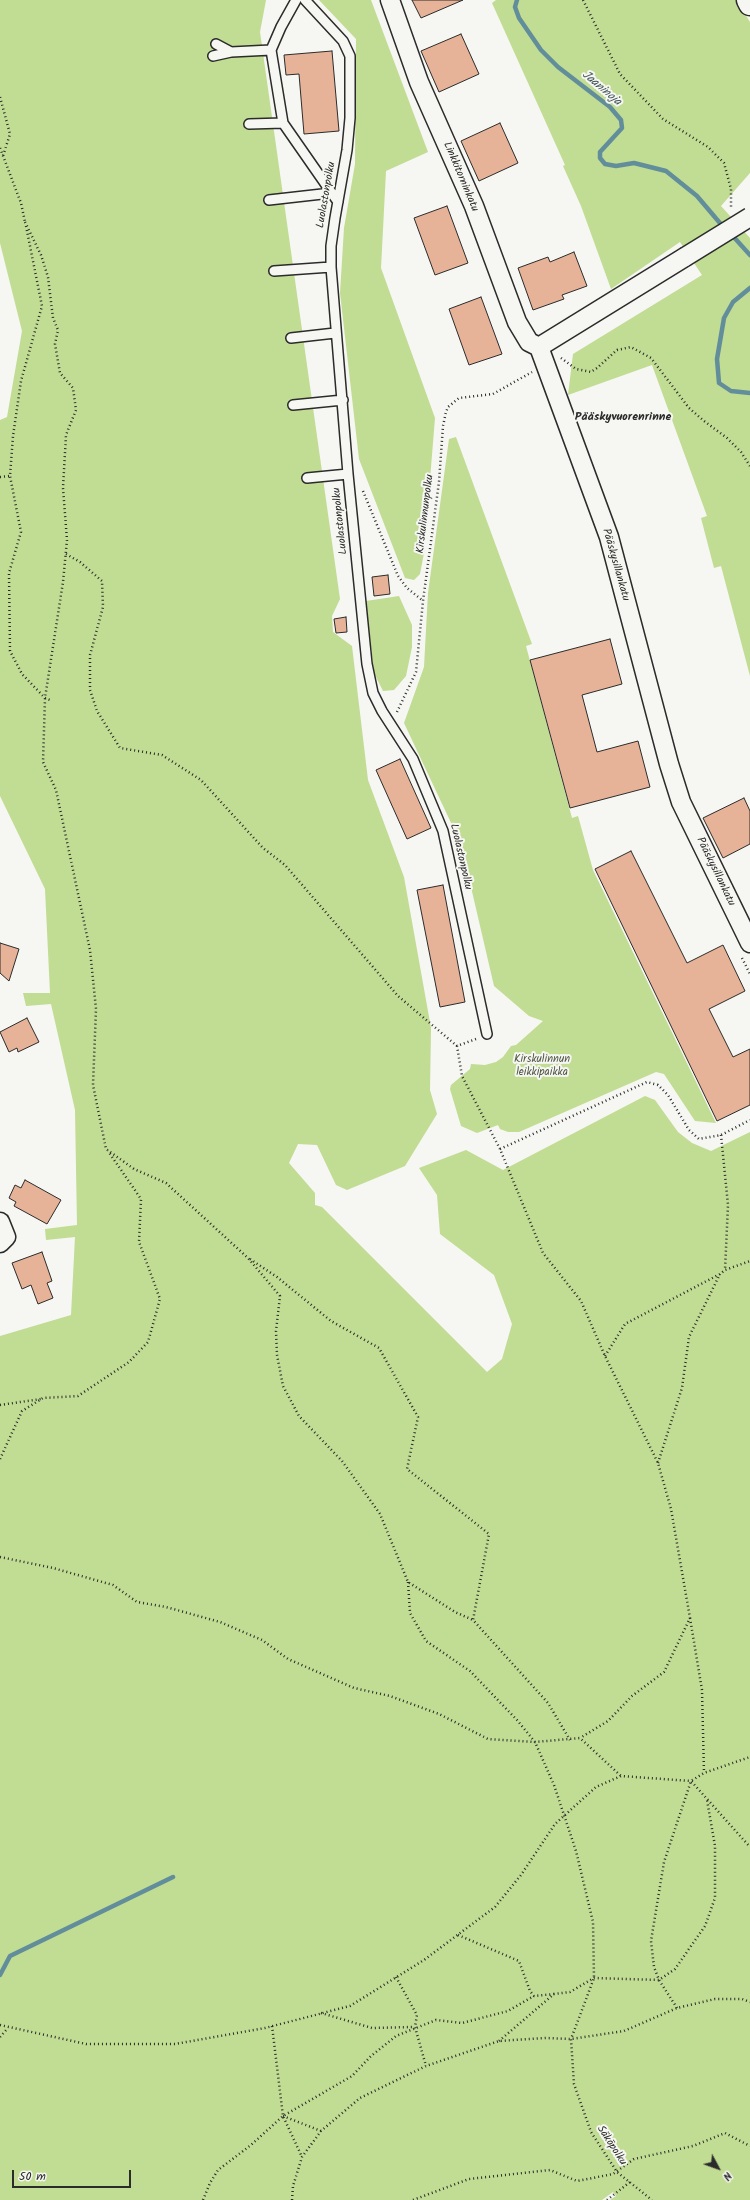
<!DOCTYPE html>
<html>
<head>
<meta charset="utf-8">
<style>
	body { margin:0 }
	#map { position:relative; width:750px; height:2200px; overflow:hidden; background:#f6f6f2; font-family:Kalam,sans-serif }
	canvas { display:block }
	.north { position:absolute; left:698px; top:2148px; width:40px; height:40px; -webkit-text-stroke:3px #f6f6f2; paint-order:stroke; rotate:131deg; font-size:11px; font-weight:700; line-height:16px; text-align:center; color:#2b2b2b }
	.north::after { content:''; display:block; margin:auto; width:14px; height:18px; background:#2b2b2b; clip-path:polygon(50% 0,100% 100%,50% 72%,0 100%) }
	.scale { position:absolute; left:12px; top:2170px; width:119px; height:18px; box-sizing:border-box; border:2px solid #2b2b2b; border-top:0; padding-left:5px; font-size:12px; line-height:14px; white-space:nowrap; color:#2b2b2b; -webkit-text-stroke:3px #f6f6f2; paint-order:stroke }
</style>
</head>
<body>
<div id="map">
<canvas width="750" height="2200"></canvas>
<div class="north">N</div>
<div class="scale">50 m</div>
</div>
<script>
const ctx = document.querySelector('canvas').getContext('2d');
ctx.lineJoin = 'round';
function fillPath(path, color) {
  ctx.fillStyle = color;
  ctx.fill(path, 'evenodd');
}
function shape(rows) {
  const path = new Path2D();
  for (const r of rows) {
    path.moveTo(r[0], r[1]);
    for (let i = 2; i < r.length; i += 2) path.lineTo(r[i], r[i + 1]);
  }
  return path;
}
function stroke(path, color, width, dash) {
  ctx.strokeStyle = color;
  ctx.lineWidth = width;
  ctx.lineCap = dash ? 'butt' : 'round';
  ctx.setLineDash(dash || []);
  ctx.stroke(path);
}
function drawText(font, color, halo, rows, align = 'center') {
  ctx.font = font + ' Kalam,sans-serif';
  ctx.lineWidth = 4;
  ctx.setLineDash([]);
  ctx.textBaseline = 'middle';
  ctx.strokeStyle = halo;
  ctx.fillStyle = color;
  for (const [text, x, y, turn = 0] of rows) {
    ctx.save();
    ctx.translate(x, y);
    ctx.rotate((+turn || 0) * Math.PI / 180);
    ctx.textAlign = isNaN(turn) ? turn : align;
    if (halo) ctx.strokeText(text, 0, 0);
    ctx.fillText(text, 0, 0);
    ctx.restore();
  }
}
fillPath(shape([
	[0,0,266,0,260,32,340,599,332,616,333,632,352,646,368,780,404,877,431,1028,430,1090,437,1114,405,1166,347,1190,336,1185,317,1145,298,1144,289,1163,315,1193,315,1205,322,1207,487,1372,502,1359,512,1324,494,1275,440,1234,437,1195,419,1168,466,1150,503,1170,645,1096,655,1100,678,1132,692,1143,711,1151,750,1132,750,2200,610,2200,616,2196,613,2192,602,2200,0,2200,0,1336,71,1315,75,1237,46,1240,45,1229,77,1225,75,1110,51,1004,26,1006,23,993,50,993,45,889,0,796,0,420,7,417,22,331,0,243],
	[319,0,371,0,428,152,386,171,381,268,435,418,424,553,420,574,414,580,405,578,359,459,340,293,344,228,355,164,356,39],
	[496,0,736,0,750,22,750,173,721,206,750,238,750,676,721,566,714,568,701,518,707,516,652,365,568,395,573,354,702,275,680,242,611,289,581,206,563,166,565,165,492,3],
	[456,437,532,644,526,646,572,818,578,816,593,870,716,1123,695,1121,664,1074,656,1072,519,1132,508,1132,500,1129,498,1125,477,1133,461,1126,450,1089,451,1085,470,1069,471,1064,485,1065,496,1062,503,1057,511,1046,516,1045,543,1021,529,1016,494,986,461,844,404,723,424,667,428,593,449,439],
	[399,596,412,625,412,647,406,676,394,690,383,691,374,673,366,601]
]), '#c1dc93');
stroke(shape([
	[517,0,515,7,519,18,541,50,558,67,610,107,621,120,622,128,600,152,600,158,605,164,616,166,634,163,666,171,697,196,725,229],
	[731,234,750,255],
	[750,288,733,302,724,318,717,359,719,383,731,391,750,393],
	[0,1975,10,1956,173,1877]
]), '#628e9b', 4.5);
const building = shape([
	[412,0,463,0,421,18,412,0],
	[461,34,479,74,439,92,421,51,461,34],
	[332,51,339,131,304,134,299,74,286,75,284,55,332,51],
	[500,123,518,163,479,181,461,141,500,123],
	[447,206,468,263,435,275,414,218,447,206],
	[574,252,587,286,562,295,564,299,533,310,518,268,548,257,550,262,574,252],
	[481,297,502,354,469,365,449,309,481,297],
	[388,575,390,594,374,596,372,577,388,575],
	[346,617,347,632,336,633,334,619,346,617],
	[610,639,622,684,582,695,597,752,638,741,650,787,570,808,530,660,610,639],
	[400,759,431,828,407,839,376,770,400,759],
	[744,798,750,811,750,844,723,858,703,818,744,798],
	[631,851,687,963,723,945,745,991,709,1009,733,1057,750,1049,750,1105,717,1121,595,869,631,851],
	[443,885,465,1002,440,1007,417,890,443,885],
	[0,943,19,949,9,981,0,973,0,943],
	[27,1018,39,1042,18,1052,17,1048,9,1052,0,1032,27,1018],
	[25,1180,61,1200,47,1224,14,1206,16,1202,9,1198,15,1185,21,1188,25,1180],
	[42,1252,52,1281,47,1283,53,1298,38,1304,31,1285,22,1289,12,1263,42,1252]
]);
fillPath(building, '#e6b398');
stroke(building, '#2b2b2b', 1);
const service = shape([
	[296,0,281,27,271,50,283,123,338,202],
	[305,0,343,41,350,56,350,118,347,150,335,218,331,246,331,267,348,474,367,664,373,693,382,711,413,759,443,831,487,1034],
	[216,44,231,52],
	[213,56,231,52,271,50],
	[249,124,283,123],
	[269,200,331,193],
	[274,271,331,267],
	[291,338,335,333],
	[293,405,343,400],
	[307,478,348,474]
]);
const minor = shape([
	[390,0,419,82,474,206,517,322,529,342,539,347],
	[539,347,609,537,669,764,681,802,750,943],
	[539,347,685,257],
	[0,1222,6,1237,0,1243]
]);
const secondary = shape([
	[748,0,750,4]
]);
stroke(service, '#2b2b2b', 12);
stroke(minor, '#2b2b2b', 21);
stroke(secondary, '#2b2b2b', 25);
stroke(shape([
	[583,0,620,74,663,119,708,147,724,163,731,189,731,209],
	[0,97,10,134,3,156],
	[0,148,21,203,25,222],
	[25,222,41,255,48,277,53,318,58,330,55,344,60,373,73,388,76,410,66,435,63,488,67,540,63,582,45,698,43,762,56,790,90,950,96,1009,93,1085,106,1149,134,1169,166,1183,248,1258,280,1296,276,1331,277,1355,283,1386,299,1416,342,1461,380,1514,408,1582,455,1612,473,1620],
	[26,226,42,306,21,381,13,436,10,476,21,532,9,573,10,651,22,674,45,698,50,700],
	[561,358,576,369,591,372,597,368,617,350,631,347,651,358,689,408,704,421,727,438,741,452,750,466],
	[0,477,10,476],
	[363,491,398,576,407,588,422,600],
	[66,554,80,562,102,581,103,607,90,655,90,690,97,711,120,748,162,755,201,780,263,848,285,865,398,996,457,1046],
	[397,712,416,672,423,601,439,482,443,426,446,412,448,407,459,398,493,394,532,372],
	[742,958,750,974],
	[476,1039,457,1046,462,1076,500,1149,543,1253,581,1301,605,1356,658,1463,671,1509,690,1618,664,1672,632,1696,608,1721,580,1738],
	[721,1135,728,1205,725,1270],
	[500,1149,647,1082,658,1085,668,1095,689,1130,699,1139,721,1135,750,1120],
	[250,1259,277,1277,331,1321,379,1348,418,1417,407,1469,489,1534,473,1620,548,1703,570,1740],
	[605,1356,625,1324,720,1274,725,1270,750,1261],
	[0,1405,41,1399],
	[0,1459,22,1411,43,1398,78,1396,129,1362,148,1342,160,1299,139,1242,141,1199,108,1151],
	[658,1463,682,1388,689,1337,720,1274],
	[0,1557,53,1568,113,1585,137,1602,166,1607,220,1622,262,1640,288,1659,354,1688,390,1696,439,1714,488,1739,535,1742,580,1738,621,1776],
	[408,1582,410,1613,426,1641,470,1671,517,1720,535,1742,554,1785,576,1851,593,1922,594,1978,571,2039,574,2084,591,2132,617,2172,652,2200],
	[690,1618,702,1690,704,1773],
	[458,1935,519,1961,530,1991,534,1996,554,1994],
	[396,1977,417,2015,415,2027,426,2066],
	[677,2008,659,1980,654,1967,651,1941,664,1862,691,1781,704,1773,750,1757],
	[321,2013,372,2028,412,2027],
	[0,2025,86,2044,175,2044,265,2028,350,2006,424,1960,495,1907,521,1875,555,1824,596,1787,621,1776,691,1781,750,1847],
	[272,2026,283,2116,302,2157],
	[0,2037,8,2028],
	[499,2041,554,1994,570,1992,594,1978,659,1980,675,1969,705,1926,715,1898,715,1846,707,1800],
	[283,2116,321,2131],
	[203,2200,210,2183,218,2170,251,2145,283,2116,352,2076,371,2056,396,2036,436,2020,462,2023,508,2011,534,1996],
	[292,2200,293,2186,302,2157,321,2131,360,2098,426,2066,499,2041,546,2038,571,2039,624,2031,677,2008,715,1999,742,1999,750,2002],
	[413,2200,469,2179,550,2170,577,2181,613,2174,634,2159,693,2146,725,2133,750,2146],
	[607,2200,630,2182]
]), '#2b2b2b', 2.5, [1, 3]);
stroke(service, '#f6f6f2', 9);
stroke(minor, '#f6f6f2', 18);
stroke(secondary, '#f6f6f2', 22);
const minorBridge = shape([
	[685,257,750,217]
]);
stroke(minorBridge, '#2b2b2b', 21, []);
stroke(minorBridge, '#f6f6f2', 18);
drawText('11px', '#2b2b2b', '#f6f6f2', [
	["Linkkitorninkatu",460,177,67],
	["Luolastonpolku",327,195,-80],
	["Kirskulinnunpolku",426,514,-83],
	["Luolastonpolku",341,521,-96],
	["Pääskysillankatu",615,565,74],
	["Luolastonpolku",460,857,77],
	["Pääskysillankatu",715,872,64],
	["Säköpolku",611,2146,57]
]);
drawText('11px', '#505745', '#f6f6f2', [
	["Kirskulinnun",542,1060],
	["leikkipaikka",542,1073]
]);
drawText('italic 12px', '#42545a', '#f6f6f2', [
	["Jaaninoja",601,89,40]
]);
drawText('bold 12px', '#2b2b2b', '#f6f6f2', [
	["Pääskyvuorenrinne",623,418]
]);
</script>
</body>
</html>
